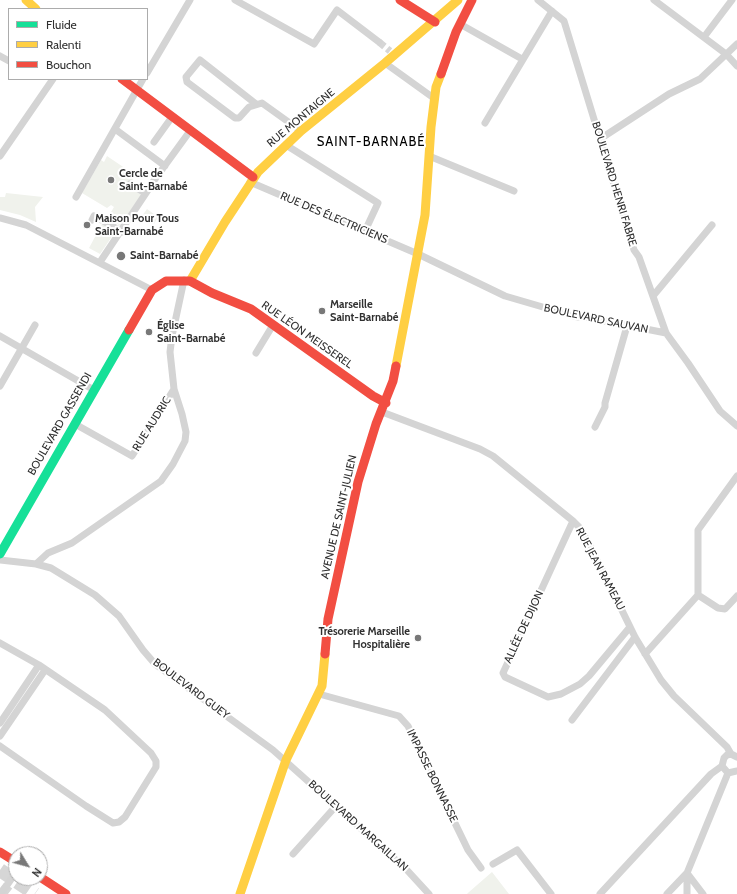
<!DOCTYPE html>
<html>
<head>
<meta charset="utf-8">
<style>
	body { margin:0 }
	#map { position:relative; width:737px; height:894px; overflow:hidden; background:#fff; font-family:Cabin,sans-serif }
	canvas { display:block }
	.legend { position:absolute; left:8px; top:8px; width:140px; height:72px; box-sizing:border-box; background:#fff; border:1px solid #acacac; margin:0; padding:5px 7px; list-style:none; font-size:12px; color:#303030 }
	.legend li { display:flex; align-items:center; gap:8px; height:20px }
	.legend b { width:20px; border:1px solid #acacac }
	.north { position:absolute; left:8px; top:846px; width:40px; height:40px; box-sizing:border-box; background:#fff; border:1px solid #acacac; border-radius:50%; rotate:127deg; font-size:11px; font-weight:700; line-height:16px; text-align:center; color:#303030 }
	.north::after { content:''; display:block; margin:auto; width:14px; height:18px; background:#787878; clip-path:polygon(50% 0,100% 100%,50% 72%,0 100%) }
</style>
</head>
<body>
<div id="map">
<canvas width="737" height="894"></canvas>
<ul class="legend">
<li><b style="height:5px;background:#16e098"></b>Fluide</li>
<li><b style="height:5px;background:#ffcf43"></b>Ralenti</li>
<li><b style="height:5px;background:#f24e42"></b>Bouchon</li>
</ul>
<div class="north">N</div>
</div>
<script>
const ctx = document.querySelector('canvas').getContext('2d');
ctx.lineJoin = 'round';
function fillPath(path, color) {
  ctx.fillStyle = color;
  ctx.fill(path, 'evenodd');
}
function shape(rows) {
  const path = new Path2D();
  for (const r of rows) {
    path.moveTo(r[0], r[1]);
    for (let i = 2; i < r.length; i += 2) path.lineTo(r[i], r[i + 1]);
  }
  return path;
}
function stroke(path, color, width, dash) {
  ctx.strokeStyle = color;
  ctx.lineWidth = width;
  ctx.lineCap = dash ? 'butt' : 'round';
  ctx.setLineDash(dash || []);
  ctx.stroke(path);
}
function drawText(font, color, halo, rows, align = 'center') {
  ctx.font = font + ' Cabin,sans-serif';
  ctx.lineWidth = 4;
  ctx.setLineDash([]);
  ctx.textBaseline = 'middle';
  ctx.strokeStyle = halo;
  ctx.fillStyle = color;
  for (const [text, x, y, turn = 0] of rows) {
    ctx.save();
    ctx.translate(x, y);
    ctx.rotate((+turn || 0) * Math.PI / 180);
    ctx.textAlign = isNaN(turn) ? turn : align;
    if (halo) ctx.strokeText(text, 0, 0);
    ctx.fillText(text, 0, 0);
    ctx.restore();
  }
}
fillPath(shape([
	[107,156,135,175,129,186,141,195,120,226,108,217,114,207,111,205,107,208,82,193,101,160,104,162],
	[6,193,43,197,35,207,36,222,20,215,0,210,0,197,5,197],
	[147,209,158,217,154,224,142,216],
	[102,224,111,228,113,235,100,254,89,248],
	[492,872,509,894,467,894,469,892]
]), '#f0f2ec');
stroke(shape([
	[379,42,390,51]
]), '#d6d6d6', 7, [7, 3.5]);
stroke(shape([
	[0,870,35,894],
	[0,888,8,894]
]), '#d6d6d6', 14, [14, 7]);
stroke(shape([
	[235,0,314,44,337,10,379,42],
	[538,0,564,21,634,250,639,257,666,333,688,363,720,411,737,426],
	[654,0,726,54,737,66],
	[460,24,522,59],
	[704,37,732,0],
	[0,56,9,61],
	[385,63,435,99],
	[147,73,190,0],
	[256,104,200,60,186,77,187,82,235,118,239,118,249,107,262,103,301,131],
	[485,123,552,11],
	[115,129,165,166],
	[600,139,669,94,700,79,737,44],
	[154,142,172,117],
	[286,145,378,203,365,231],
	[0,156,53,79],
	[429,156,514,191],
	[250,182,418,254,505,296,577,317,585,317,666,333],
	[130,184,145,193],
	[150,186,190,131],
	[76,197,143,79],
	[0,218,26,225,152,290],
	[92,220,94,216,123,232],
	[100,262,148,190],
	[653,296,712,225],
	[0,336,94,390],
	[256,353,273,325],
	[0,386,35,325],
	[382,412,480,449,493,456,573,521,580,528,592,549,635,637,661,680,674,696,727,747,731,754],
	[75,424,132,456,174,389,170,352,172,336,184,280],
	[595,427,605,407,605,403,627,326],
	[573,521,503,673,505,677,548,697,561,694,580,684,589,676,630,627],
	[0,560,36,564,51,568,95,595,119,616,143,650,155,664,273,750,406,869,429,894],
	[36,564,48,553,72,543,161,481,173,464,185,441,186,432,182,414,174,389],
	[698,595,718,608,725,609,737,596],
	[0,643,39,665,105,710,151,753,156,761,156,767,125,817,119,822,113,823,86,806,0,746],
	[645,654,698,595,698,530,737,476],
	[319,694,399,716,408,726,468,850,481,868],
	[572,720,635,637],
	[0,723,39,665],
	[0,736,45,670],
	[737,757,731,754,727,755,724,758,722,766,728,773,737,771],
	[293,854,336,806],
	[493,864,517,850,551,894],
	[1,894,16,872],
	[600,894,711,774,722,766],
	[667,894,687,873,703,894],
	[687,894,687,873,728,773]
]), '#d4d4d4', 7);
stroke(shape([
	[0,554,129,330]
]), '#16e098', 9);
stroke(shape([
	[26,0,36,9],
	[190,281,225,222,258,172,301,131,385,63,458,0],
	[396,366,425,215,431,127,436,87,441,74],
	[240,894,286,760,322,686,325,654]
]), '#ffcf43', 9);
stroke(shape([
	[400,0,435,22],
	[441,74,456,32,472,0],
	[122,79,253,177],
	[129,330,152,290,166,281,190,281,212,293,251,309,373,396,386,403],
	[325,654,328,619,358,482,376,424,393,381,396,366],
	[0,852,16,862],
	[40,877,66,894]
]), '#f24e42', 9);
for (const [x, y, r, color] of [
	[111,180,4,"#787878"],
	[87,225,4,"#787878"],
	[121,256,5,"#787878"],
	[322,311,4,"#787878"],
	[149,332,4,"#787878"],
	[418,638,4,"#787878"]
]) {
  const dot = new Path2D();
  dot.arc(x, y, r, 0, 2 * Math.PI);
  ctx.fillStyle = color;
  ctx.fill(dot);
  stroke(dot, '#fff', 1.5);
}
drawText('11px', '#303030', '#fff', [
	["RUE MONTAIGNE",301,118,-40],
	["BOULEVARD HENRI FABRE",614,184,73],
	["RUE DES ÉLECTRICIENS",334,218,23],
	["BOULEVARD SAUVAN",596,319,12],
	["RUE LÉON MEISSEREL",307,335,35],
	["BOULEVARD GASSENDI",60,424,-60],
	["RUE AUDRIC",152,424,-58],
	["AVENUE DE SAINT-JULIEN",339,517,-77],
	["RUE JEAN RAMEAU",600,569,62],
	["ALLÉE DE DIJON",524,627,-65],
	["BOULEVARD GUEY",191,689,37],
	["IMPASSE BONNASSE",432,776,64],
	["BOULEVARD MARGAILLAN",358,826,42]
]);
drawText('bold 11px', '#303030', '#fff', [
	["Cercle de",119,174],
	["Saint-Barnabé",119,187],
	["Maison Pour Tous",95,219],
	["Saint-Barnabé",95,232],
	["Saint-Barnabé",130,256],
	["Marseille",330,305],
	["Saint-Barnabé",330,318],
	["Église",157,326],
	["Saint-Barnabé",157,339],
	["Trésorerie Marseille",410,632,"right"],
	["Hospitalière",410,645,"right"]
], 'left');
ctx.letterSpacing = '1px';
drawText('13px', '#000', '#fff', [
	["SAINT-BARNABÉ",371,142]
]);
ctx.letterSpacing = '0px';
</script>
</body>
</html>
